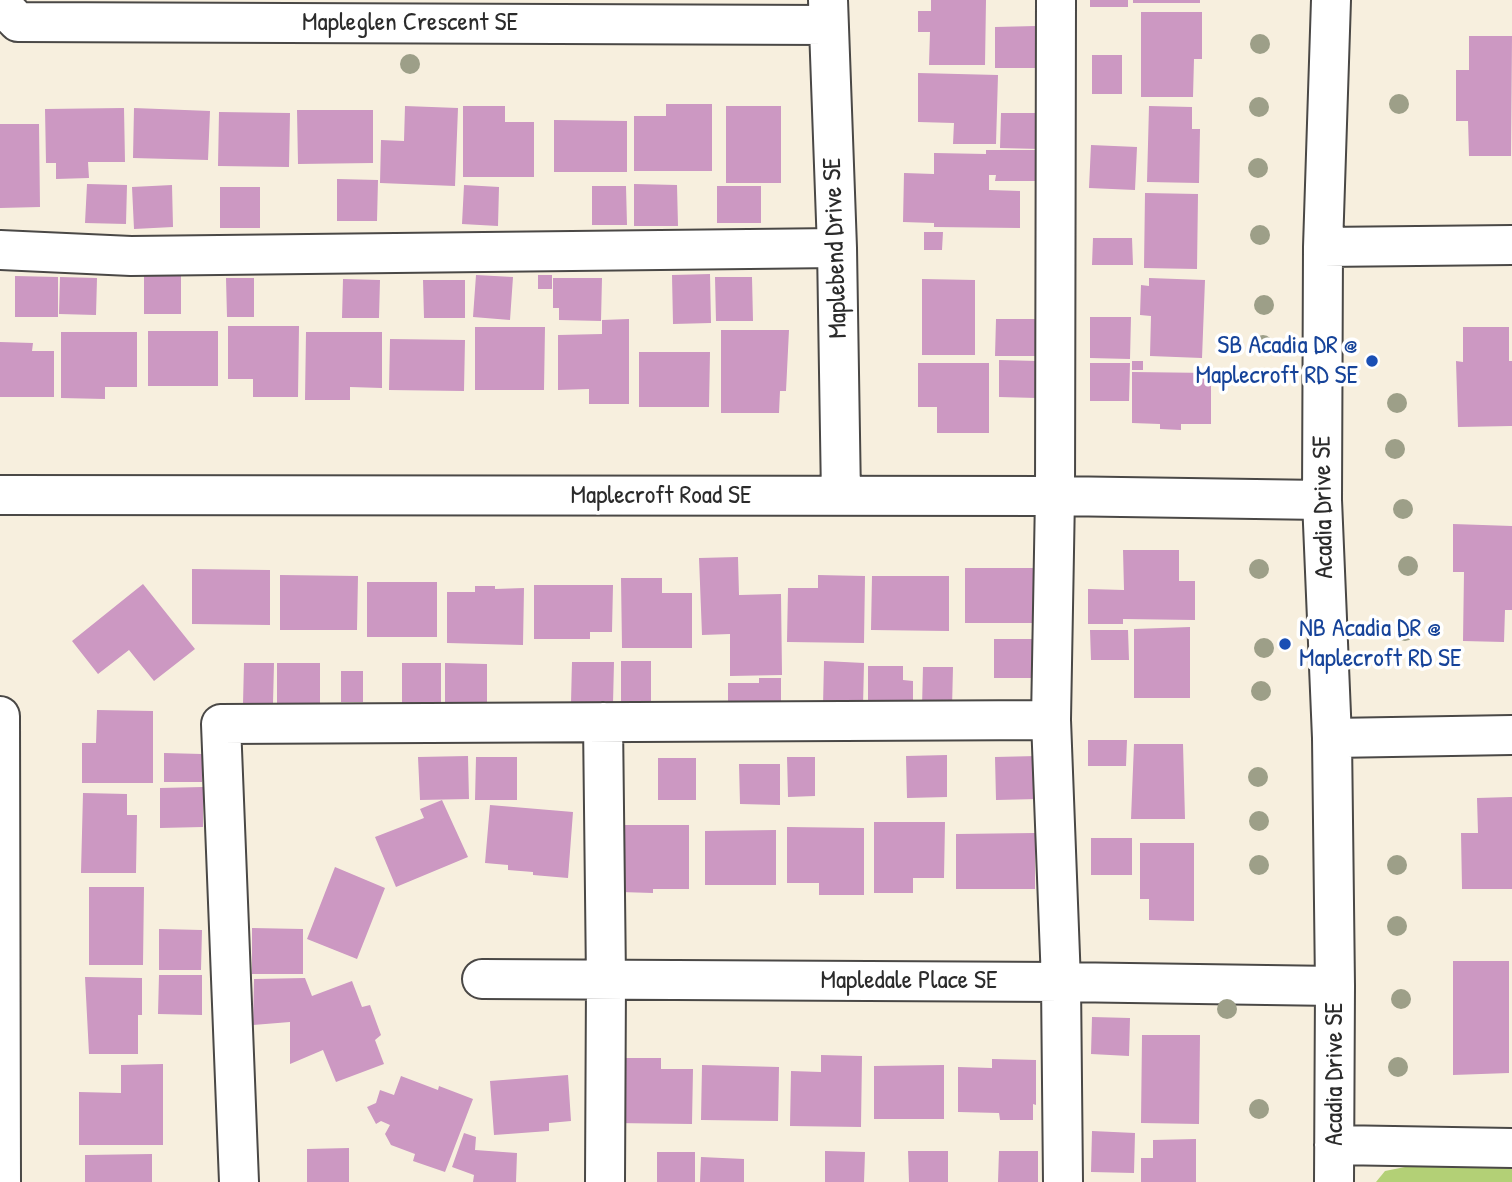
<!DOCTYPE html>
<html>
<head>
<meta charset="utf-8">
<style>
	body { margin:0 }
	canvas { display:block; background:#f7efde }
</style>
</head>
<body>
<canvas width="1512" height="1182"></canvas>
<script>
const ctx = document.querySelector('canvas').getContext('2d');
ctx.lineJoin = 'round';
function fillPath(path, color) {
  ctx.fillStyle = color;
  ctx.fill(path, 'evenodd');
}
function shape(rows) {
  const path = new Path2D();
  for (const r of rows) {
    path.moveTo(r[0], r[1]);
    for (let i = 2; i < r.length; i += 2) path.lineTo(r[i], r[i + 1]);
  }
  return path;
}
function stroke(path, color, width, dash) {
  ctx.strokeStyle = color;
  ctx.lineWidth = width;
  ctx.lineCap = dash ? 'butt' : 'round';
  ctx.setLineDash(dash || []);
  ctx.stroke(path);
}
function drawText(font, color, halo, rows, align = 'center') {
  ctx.font = font + ' "Patrick Hand",sans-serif';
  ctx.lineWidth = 7;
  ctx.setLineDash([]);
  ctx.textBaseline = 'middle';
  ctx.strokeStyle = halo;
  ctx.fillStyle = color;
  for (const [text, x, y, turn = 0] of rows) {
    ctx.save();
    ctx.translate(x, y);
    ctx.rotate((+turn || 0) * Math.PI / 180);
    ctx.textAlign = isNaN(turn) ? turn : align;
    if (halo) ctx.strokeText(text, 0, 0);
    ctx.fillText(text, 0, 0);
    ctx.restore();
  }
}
fillPath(shape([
	[1410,1166,1512,1166,1512,1182,1376,1182,1385,1171]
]), '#b3d076');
fillPath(shape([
	[931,0,986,0,985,65,929,65,930,32,918,32,918,11,931,11],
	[1090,0,1128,0,1128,7,1090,7],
	[1133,0,1200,0,1200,3,1133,3],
	[1141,12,1202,12,1202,59,1194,59,1193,97,1141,97],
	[1036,26,1035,68,995,68,995,27],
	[1469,36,1512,36,1511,156,1469,156,1468,121,1456,121,1456,70,1469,70],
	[1092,55,1122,55,1122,94,1092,94],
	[918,73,998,75,996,144,953,144,954,123,918,122],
	[666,104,712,104,712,171,634,171,634,116,666,116],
	[405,106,458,108,455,186,380,183,381,140,404,141],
	[463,106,505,106,505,122,534,122,534,177,463,177],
	[726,106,781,106,781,183,726,183],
	[1149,106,1192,107,1192,129,1200,129,1199,183,1147,182],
	[124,108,125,162,88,162,89,178,56,179,56,163,46,163,45,109],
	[134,108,210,111,208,160,133,158],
	[297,110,373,110,373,163,298,164],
	[219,112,290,113,289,167,218,166],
	[1001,113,1040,113,1040,149,1000,148],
	[554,120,627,121,627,172,554,172],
	[0,124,39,124,40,207,0,208],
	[1091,145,1137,147,1135,190,1089,188],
	[986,150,1039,150,1038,181,995,181,996,175,989,175,989,190,1020,191,1020,228,934,227,934,223,903,222,904,173,934,174,934,153,986,154],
	[337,179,378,180,377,221,337,221],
	[87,184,127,185,126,224,85,223],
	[634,184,677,185,678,226,634,226],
	[172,185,173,227,134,229,132,187],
	[464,185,499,187,498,226,462,224],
	[592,186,626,186,627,225,592,225],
	[717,186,761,186,761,223,717,223],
	[220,187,260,187,260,228,220,228],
	[1145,193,1198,194,1197,269,1144,268],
	[924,232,943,232,942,250,924,250],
	[1093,238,1132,238,1133,265,1092,265],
	[710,274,711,323,673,324,672,275],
	[476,275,513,277,510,320,473,317],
	[538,275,552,275,552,289,538,289],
	[15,276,58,277,58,317,15,317],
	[144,276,181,276,181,314,144,314],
	[60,277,97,278,96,315,59,314],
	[715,277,752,277,753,321,716,321],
	[226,278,254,278,254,317,227,317],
	[553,278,602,278,601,321,559,320,559,308,553,308],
	[1149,278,1205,280,1202,358,1150,356,1151,316,1140,315,1141,285,1149,286],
	[343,279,380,280,379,318,342,318],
	[922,279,975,280,975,355,922,355],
	[423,280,465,280,465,318,424,318],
	[1090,317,1131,317,1130,359,1090,358],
	[629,319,629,404,589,404,589,389,558,390,558,335,602,334,602,320],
	[996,319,1037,319,1037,356,995,356],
	[228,326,299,326,298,397,253,397,253,379,228,379],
	[475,327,545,327,544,390,475,390],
	[1463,327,1509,327,1509,361,1512,361,1512,426,1458,427,1456,361,1463,362],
	[721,330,789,330,786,391,780,391,779,413,721,413],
	[148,331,218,331,218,386,148,386],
	[61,332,137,332,137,387,105,387,105,399,61,398],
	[306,332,382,332,382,388,350,387,350,400,305,400],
	[390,339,465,340,464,391,389,390],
	[0,342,33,343,32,351,54,351,54,397,0,397],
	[639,352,710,352,709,407,639,407],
	[999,360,1037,361,1037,398,999,397],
	[1132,361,1143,361,1143,370,1132,370],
	[918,363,989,363,989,433,937,433,937,407,918,407],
	[1090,363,1130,363,1129,401,1090,401],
	[1132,372,1211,373,1211,424,1181,424,1181,430,1160,429,1160,424,1132,423],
	[1453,524,1512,526,1512,610,1505,610,1504,642,1463,641,1464,572,1453,572],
	[1123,550,1179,550,1179,581,1195,581,1195,620,1123,619,1123,624,1088,624,1088,589,1124,590],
	[738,557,739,595,781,594,782,675,730,676,730,634,702,635,699,558],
	[965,568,1036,568,1036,623,965,623],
	[192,569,270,570,270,625,192,624],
	[280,575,358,576,357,630,280,630],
	[818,575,865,576,864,643,787,642,788,588,818,588],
	[872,576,949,576,949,631,871,630],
	[621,578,662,578,662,593,692,593,692,648,622,648],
	[367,582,437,582,437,637,367,637],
	[143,584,195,649,154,681,129,650,98,674,72,641],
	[534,585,613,585,612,632,590,632,590,639,534,639],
	[475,586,495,586,495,589,524,588,523,645,447,643,447,592,475,592],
	[1190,627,1190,698,1134,698,1134,629],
	[1090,630,1128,630,1129,660,1091,660],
	[994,639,1033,639,1033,678,994,678],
	[621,661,651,661,651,703,621,702],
	[824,661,864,663,863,707,823,706],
	[572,662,614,662,613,704,571,703],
	[244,663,274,663,273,704,243,704],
	[277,663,320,663,320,706,277,706],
	[402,663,441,663,441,705,402,705],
	[445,663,487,664,487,707,445,707],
	[868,666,903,666,903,680,913,681,913,701,904,701,904,706,868,707],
	[923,667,953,667,952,708,922,707],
	[341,671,363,671,363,702,341,702],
	[759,678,781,678,781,707,728,707,728,683,759,683],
	[97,710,153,711,153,783,82,783,82,743,96,743],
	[1088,740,1127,740,1126,766,1088,766],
	[1134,744,1183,744,1185,819,1131,819],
	[164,753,202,754,202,782,164,782],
	[947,755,947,797,907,798,906,756],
	[468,756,469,799,420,800,418,757],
	[1037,756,1038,799,996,800,995,757],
	[476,757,517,757,517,800,475,800],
	[787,757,815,757,815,796,788,797],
	[658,758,696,758,696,800,658,800],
	[739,764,780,764,780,805,740,804],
	[203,787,203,827,160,828,160,788],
	[83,793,127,794,127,815,137,815,136,873,81,873],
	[1512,797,1512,889,1462,889,1461,833,1478,833,1477,798],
	[442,800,468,857,396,887,375,837,424,818,420,809],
	[490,805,573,812,568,878,533,875,533,872,508,870,508,865,485,863],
	[874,822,945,822,944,878,913,878,913,893,874,893],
	[620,825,689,825,689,889,653,889,653,893,620,892],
	[787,827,864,828,864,895,819,895,819,883,787,883],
	[776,830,776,885,705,885,705,831],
	[1035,833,1035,889,956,889,956,834],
	[1091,838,1132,838,1132,875,1091,875],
	[1140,843,1194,843,1194,921,1149,920,1149,899,1140,899],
	[335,867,385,888,357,959,307,939],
	[89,887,144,887,143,965,89,965],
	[252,928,303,929,303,974,252,974],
	[159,929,202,930,201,970,159,970],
	[1453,961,1509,961,1509,1073,1453,1075],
	[159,975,202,975,202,1015,158,1014],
	[85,977,142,978,142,1015,138,1015,138,1054,89,1054],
	[305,978,312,996,352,981,362,1007,370,1005,381,1035,375,1040,384,1064,336,1082,323,1050,290,1064,290,1022,253,1025,254,979],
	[1092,1017,1130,1018,1129,1056,1091,1054],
	[1142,1035,1200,1035,1199,1124,1141,1123],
	[821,1055,862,1056,861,1127,790,1126,791,1071,821,1072],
	[614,1058,661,1058,661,1069,693,1069,692,1124,614,1123],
	[992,1059,1036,1060,1036,1105,1033,1104,1033,1120,1000,1120,999,1113,958,1112,958,1067,992,1068],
	[163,1064,163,1145,79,1145,79,1092,121,1093,121,1065],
	[702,1065,779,1067,778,1121,701,1120],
	[944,1065,944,1119,874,1119,874,1066],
	[568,1075,571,1121,549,1123,549,1131,494,1135,490,1081],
	[401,1076,438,1090,439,1086,473,1099,445,1172,413,1161,415,1154,391,1145,385,1134,390,1125,381,1121,376,1124,367,1107,376,1103,380,1090,394,1095],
	[1092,1131,1135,1133,1134,1173,1091,1172],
	[464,1133,476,1137,475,1150,517,1153,516,1182,473,1182,474,1175,452,1167],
	[1196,1139,1196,1182,1141,1182,1141,1158,1153,1158,1153,1140],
	[349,1148,349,1182,307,1182,307,1149],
	[825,1151,865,1152,864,1182,825,1182],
	[908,1151,948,1151,948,1182,909,1182],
	[999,1151,1038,1151,1038,1182,998,1182],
	[657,1152,695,1152,695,1182,657,1182],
	[152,1154,152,1182,85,1182,85,1155],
	[701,1157,744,1159,744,1182,700,1182]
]), '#cc98c2');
const minor = shape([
	[828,0,837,248,841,496],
	[1056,0,1055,496,1051,720,1061,982,1063,1182],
	[1331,0,1323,247,1322,500,1332,738,1335,986,1334,1182],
	[0,3,18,22,828,25],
	[1323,247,1512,245],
	[0,250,131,256,837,248],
	[0,495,1055,496,1322,500],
	[0,716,1,1182],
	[603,722,606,980,605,1182],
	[1332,738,1512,735],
	[482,979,1061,982,1335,986],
	[1334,1145,1512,1148],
	[239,1182,221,724,1051,720]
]);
stroke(minor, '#4a4846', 42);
stroke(minor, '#fff', 38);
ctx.fillStyle = '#9d9f88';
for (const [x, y] of [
	[1260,44],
	[410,64],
	[1399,104],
	[1259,107],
	[1258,168],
	[1260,235],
	[1264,305],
	[1263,345],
	[1397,403],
	[1395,449],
	[1403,509],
	[1408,566],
	[1259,569],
	[1405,631],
	[1264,648],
	[1261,691],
	[1258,777],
	[1259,821],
	[1259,865],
	[1397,865],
	[1397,926],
	[1401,999],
	[1227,1009],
	[1398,1067],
	[1259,1109]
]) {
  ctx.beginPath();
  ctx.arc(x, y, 10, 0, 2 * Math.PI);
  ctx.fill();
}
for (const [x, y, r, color] of [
	[1372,361,7,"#1a4fb4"],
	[1285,644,7,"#1a4fb4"]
]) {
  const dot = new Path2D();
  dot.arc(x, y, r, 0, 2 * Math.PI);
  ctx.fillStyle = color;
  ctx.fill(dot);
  stroke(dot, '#fff', 2.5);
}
drawText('26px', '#2b2b2b', '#fff', [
	["Mapleglen Crescent SE",410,23],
	["Maplebend Drive SE",836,248,-92],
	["Maplecroft Road SE",661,496],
	["Acadia Drive SE",1324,507,-91],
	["Mapledale Place SE",909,981],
	["Acadia Drive SE",1335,1074,-90]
]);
drawText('26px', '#164399', '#fff', [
	["SB Acadia DR @",1358,346],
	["Maplecroft RD SE",1358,376],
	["NB Acadia DR @",1299,629,"left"],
	["Maplecroft RD SE",1299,659,"left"]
], 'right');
</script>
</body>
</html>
